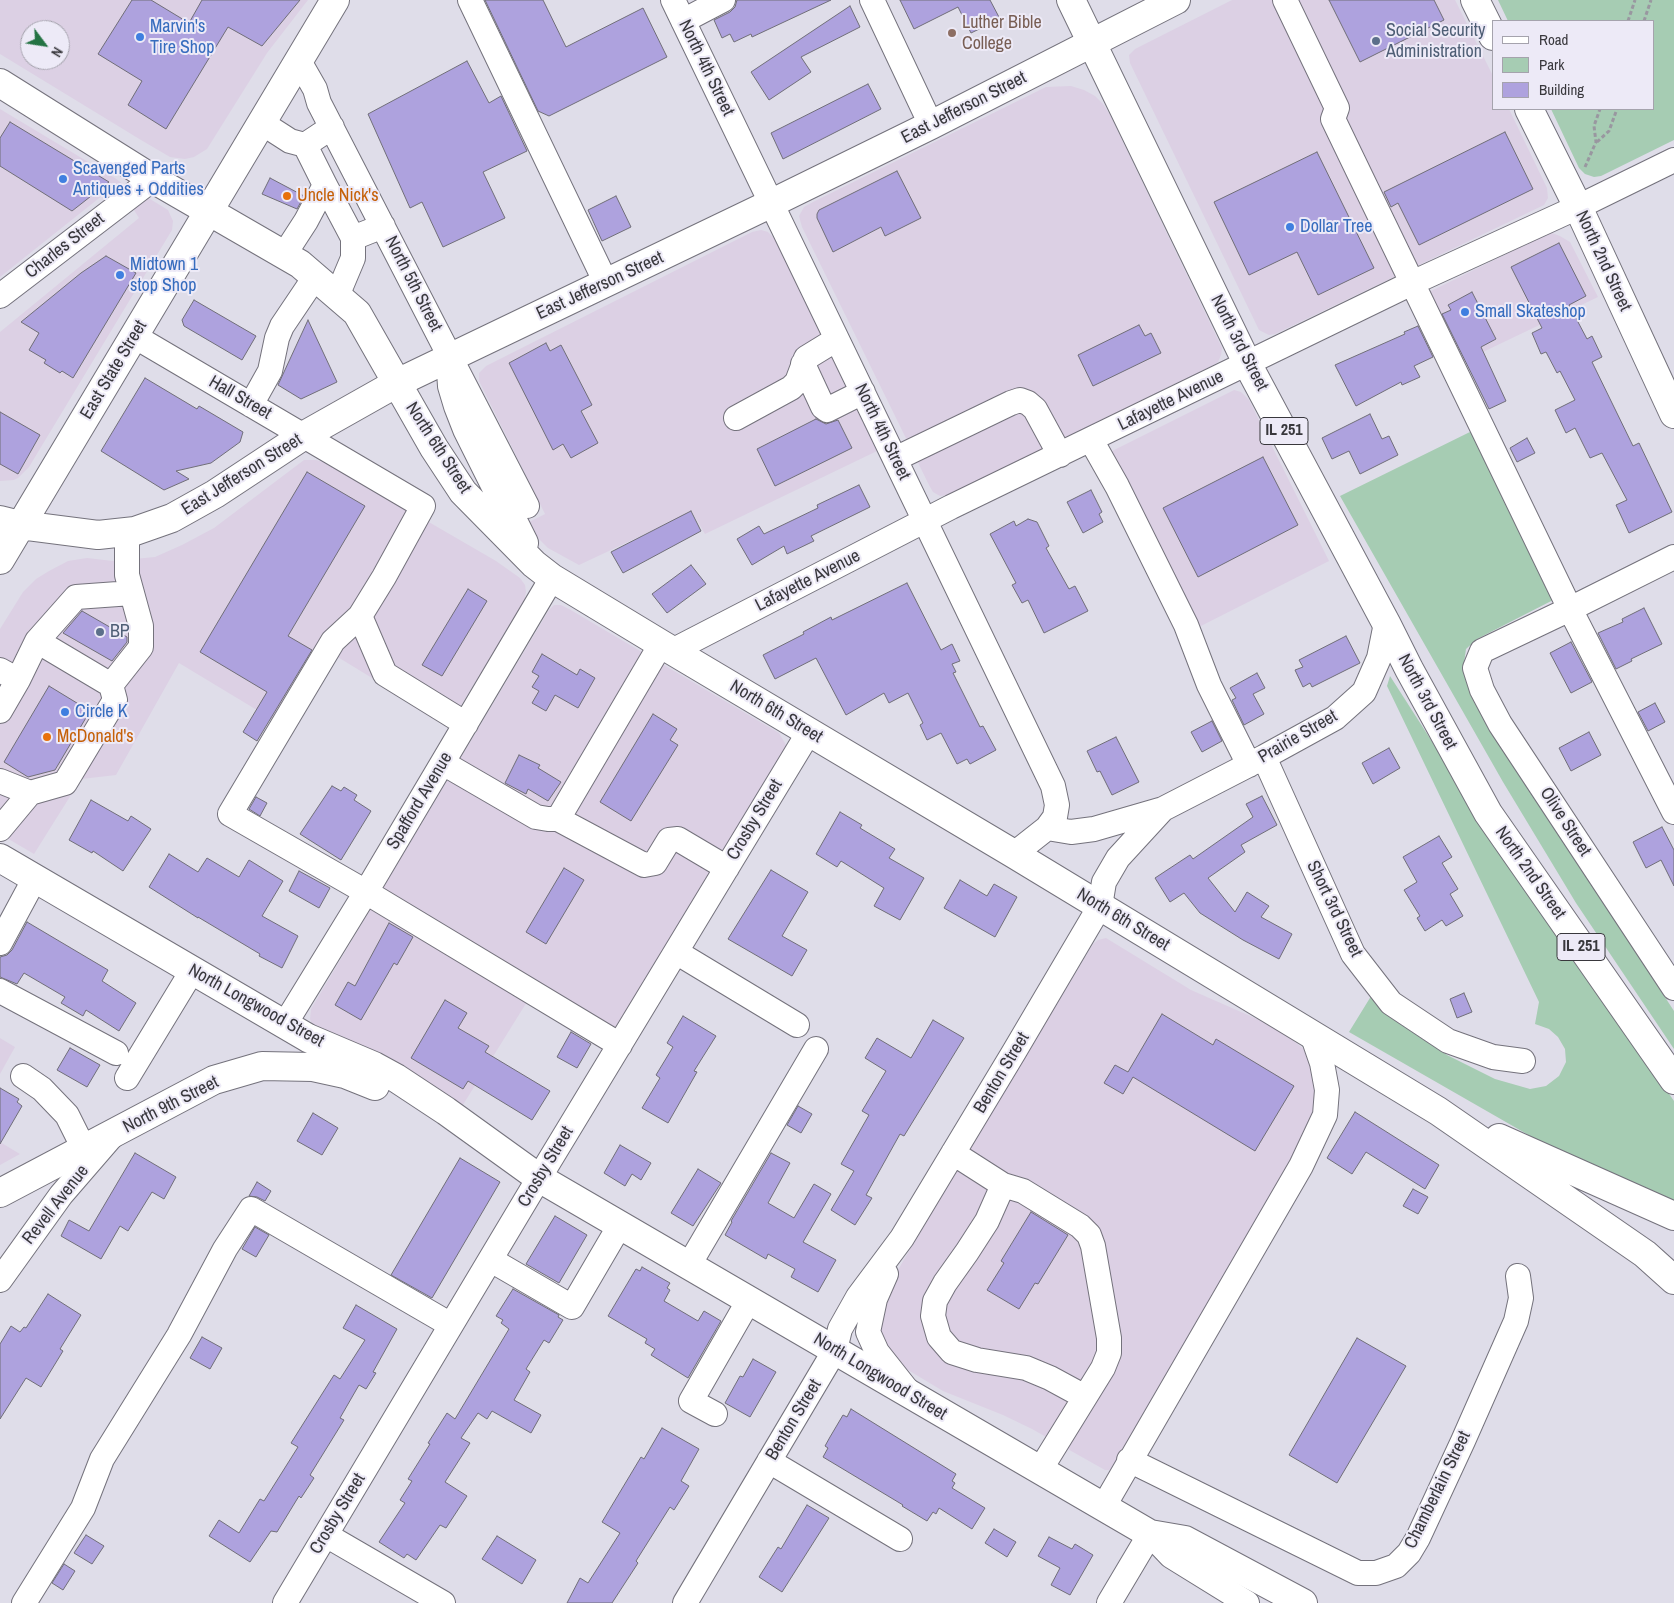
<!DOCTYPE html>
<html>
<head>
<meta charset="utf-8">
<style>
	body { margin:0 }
	#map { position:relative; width:1674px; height:1603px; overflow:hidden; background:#dfdde9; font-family:"Archivo Narrow",sans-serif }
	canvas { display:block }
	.legend { position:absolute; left:1492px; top:20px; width:162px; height:90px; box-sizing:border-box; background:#edeaf7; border:1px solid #a5a3ad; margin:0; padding:6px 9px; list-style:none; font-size:15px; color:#39383d }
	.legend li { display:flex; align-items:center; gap:10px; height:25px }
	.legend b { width:25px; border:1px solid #a5a3ad }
	.north { position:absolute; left:20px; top:20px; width:50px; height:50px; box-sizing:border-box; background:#edeaf7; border:1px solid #a5a3ad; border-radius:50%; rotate:121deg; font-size:14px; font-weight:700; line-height:20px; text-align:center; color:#39383d }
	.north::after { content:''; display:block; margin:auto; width:18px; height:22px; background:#247343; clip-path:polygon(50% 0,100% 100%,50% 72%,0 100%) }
</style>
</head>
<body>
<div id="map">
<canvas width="1674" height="1603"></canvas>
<ul class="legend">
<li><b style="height:6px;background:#fff"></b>Road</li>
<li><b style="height:14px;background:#a6ccb3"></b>Park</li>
<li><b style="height:14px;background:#aea2de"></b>Building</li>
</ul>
<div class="north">N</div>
</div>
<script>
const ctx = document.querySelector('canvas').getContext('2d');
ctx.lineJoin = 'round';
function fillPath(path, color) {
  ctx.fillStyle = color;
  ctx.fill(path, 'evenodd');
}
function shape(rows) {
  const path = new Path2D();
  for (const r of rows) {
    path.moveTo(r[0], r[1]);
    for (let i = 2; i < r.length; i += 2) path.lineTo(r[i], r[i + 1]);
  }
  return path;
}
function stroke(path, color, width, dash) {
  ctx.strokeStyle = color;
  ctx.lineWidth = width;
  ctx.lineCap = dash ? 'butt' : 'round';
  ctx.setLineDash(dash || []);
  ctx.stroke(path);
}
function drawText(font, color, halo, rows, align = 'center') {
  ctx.font = font + ' "Archivo Narrow",sans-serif';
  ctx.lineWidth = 4;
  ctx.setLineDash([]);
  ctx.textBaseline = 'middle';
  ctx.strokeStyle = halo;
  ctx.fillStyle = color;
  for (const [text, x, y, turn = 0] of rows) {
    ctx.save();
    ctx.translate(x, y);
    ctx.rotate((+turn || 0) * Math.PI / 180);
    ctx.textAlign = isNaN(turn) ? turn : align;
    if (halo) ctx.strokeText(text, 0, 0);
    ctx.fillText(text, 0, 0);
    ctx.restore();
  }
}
fillPath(shape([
	[0,0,308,0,267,53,207,149,194,157,185,159,170,157,141,140,0,54],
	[30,30,60,30,60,60,30,60],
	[1232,0,1455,0,1493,76,1493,109,1509,109,1547,188,1548,198,1544,205,1275,334,1269,335,1259,330,1130,63,1129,55,1135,49],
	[1071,86,1084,90,1095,96,1103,104,1110,115,1222,348,1221,355,1218,362,1212,366,948,495,940,496,933,492,929,485,802,227,799,216,804,207,813,202,1046,87],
	[0,109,115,178,123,184,124,190,117,199,103,195,0,277],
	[144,199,150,199,168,210,173,221,172,230,29,467,18,478,14,480,0,481,0,332,139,218,134,210,138,202],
	[761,230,768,232,775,239,877,451,705,534,692,512,579,565,548,548,536,536,527,523,545,514,479,381,479,373,486,366,752,232],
	[1552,233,1560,236,1570,242,1598,297,1462,362,1425,294,1545,235],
	[1234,390,1241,392,1249,400,1329,561,1193,630,1090,462],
	[304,460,316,460,327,463,496,561,520,578,525,585,526,592,524,602,449,725,336,656,290,730,179,663,116,775,81,779,34,854,0,834,0,629,23,592,36,579,49,571,68,561,87,558,113,561,155,557,182,545,214,528],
	[554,605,561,605,569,609,779,733,786,745,783,753,608,1044,530,997,461,1108,313,1027,310,1019,311,1009,549,610],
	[1106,938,1191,990,1257,1019,1286,1035,1305,1050,1315,1063,1318,1123,1113,1470,1105,1470,1032,1429,1003,1415,943,1391,898,1364,886,1349,881,1333,880,1320,889,1286,902,1263,1093,944,1098,940],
	[0,1038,15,1047,0,1074],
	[0,1142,20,1154,0,1165]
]), '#dcd0e4');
fillPath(shape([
	[1498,0,1674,0,1674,140,1601,176,1594,177,1585,174,1579,168,1551,109,1653,109,1653,21,1508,21],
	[1476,429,1559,597,1477,639,1466,649,1464,663,1467,679,1590,882,1674,1011,1674,1049,1576,903,1503,782,1340,496],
	[1390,676,1490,832,1674,1101,1674,1203,1532,1137,1349,1032,1373,993,1416,1033,1447,1055,1495,1079,1530,1089,1546,1086,1559,1076,1566,1062,1565,1049,1558,1037,1549,1029,1535,1024,1539,1002,1387,686]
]), '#a6ccb3');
const building = shape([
	[132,0,151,0,189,23,202,0,300,0,262,46,228,27,166,129,128,105,142,81,98,54,132,0],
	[485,0,543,0,566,47,643,8,667,57,549,116,538,111,485,0],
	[737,0,831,0,752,37,751,34,734,42,730,34,722,38,714,20,730,12,735,7,737,0],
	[900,0,990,0,1000,19,971,33,958,7,914,29,900,0],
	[1329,0,1434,0,1444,20,1360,62,1329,0],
	[850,6,860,27,801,57,811,72,769,100,751,72,850,6],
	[467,61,489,103,501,96,527,151,483,172,505,218,443,247,422,202,410,208,368,114,467,61],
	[868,84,881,109,783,159,771,133,868,84],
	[10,122,109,182,72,211,0,166,0,138,10,122],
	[1505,132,1533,189,1419,245,1398,203,1391,207,1384,192,1505,132],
	[1317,152,1374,268,1318,295,1297,252,1249,275,1214,202,1317,152],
	[897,171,921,218,885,236,881,227,833,252,817,218,817,214,819,210,897,171],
	[270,178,304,196,297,209,262,194,270,178],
	[616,196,631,227,602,241,588,210,616,196],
	[1559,243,1586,296,1569,305,1587,339,1592,336,1602,357,1592,362,1633,446,1639,443,1672,512,1629,533,1616,505,1627,500,1602,453,1590,458,1575,428,1566,433,1555,410,1575,400,1560,371,1557,373,1546,352,1541,354,1532,333,1542,328,1511,267,1559,243],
	[106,256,136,273,73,378,62,371,60,373,44,363,46,360,29,350,39,333,21,322,81,273,106,256],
	[1472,292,1496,339,1481,347,1506,401,1489,409,1442,314,1451,310,1448,305,1472,292],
	[194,300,256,336,242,360,184,326,182,320,194,300],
	[308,320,337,382,301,399,278,385,308,320],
	[1139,325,1145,336,1151,333,1161,353,1093,386,1078,355,1139,325],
	[1418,326,1433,357,1414,366,1420,377,1402,385,1401,382,1356,406,1335,365,1405,334,1404,332,1418,326],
	[546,343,550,351,561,345,592,405,581,411,598,443,571,458,563,444,553,450,509,363,546,343],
	[145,378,197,409,199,406,243,432,240,442,211,463,176,471,189,479,164,490,101,451,145,378],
	[0,412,40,435,18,474,0,464,0,412],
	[1370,414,1382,439,1389,436,1398,455,1360,474,1349,451,1332,459,1322,438,1370,414],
	[816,419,826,424,838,420,852,448,775,486,757,449,816,419],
	[1527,438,1535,453,1517,462,1510,448,1527,438],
	[1263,457,1298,525,1198,577,1163,508,1263,457],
	[307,472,365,506,288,636,312,650,257,741,243,732,267,692,200,652,307,472],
	[859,485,870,507,811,536,814,541,787,554,784,546,752,565,737,539,759,526,764,534,818,508,817,505,859,485],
	[1091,490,1102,512,1099,514,1103,522,1083,533,1067,502,1091,490],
	[691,511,701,531,623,573,611,552,691,511],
	[1028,519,1037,522,1049,546,1046,548,1069,589,1075,586,1088,611,1044,633,1028,600,1022,603,1012,585,1016,583,990,534,1014,521,1016,526,1028,519],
	[691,565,706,584,667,613,652,594,691,565],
	[907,583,941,650,952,644,960,661,952,664,956,672,953,673,980,727,983,726,996,750,970,764,967,759,957,764,941,733,927,740,920,725,923,723,908,693,889,703,884,693,846,715,816,658,775,679,763,655,804,634,803,632,831,617,832,620,907,583],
	[468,589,487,601,442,676,422,665,468,589],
	[1644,608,1662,644,1631,659,1632,661,1616,669,1598,633,1623,622,1622,619,1644,608],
	[82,611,127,637,127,642,112,661,63,633,82,611],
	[1346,636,1360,663,1312,687,1310,683,1303,687,1295,670,1303,667,1299,660,1346,636],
	[1571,642,1592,682,1571,693,1550,653,1571,642],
	[542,654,577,675,580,669,595,678,578,708,555,695,546,711,532,703,539,691,532,687,539,676,532,672,542,654],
	[1257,673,1265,688,1253,694,1264,714,1244,725,1232,700,1236,698,1230,688,1257,673],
	[49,686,90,711,55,770,28,777,4,762,49,686],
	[1655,703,1665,722,1648,731,1638,712,1655,703],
	[653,714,677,729,670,740,678,745,631,821,600,802,653,714],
	[1212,721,1222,741,1202,752,1191,732,1212,721],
	[1589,732,1601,755,1571,771,1559,748,1589,732],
	[1116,737,1139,782,1112,795,1100,771,1097,772,1087,751,1116,737],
	[1389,748,1400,768,1373,784,1362,763,1389,748],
	[519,755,540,765,538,768,561,782,548,801,528,789,526,794,505,783,519,755],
	[332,786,341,791,344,787,357,795,354,800,371,811,341,860,300,834,332,786],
	[1262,796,1277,825,1241,845,1245,852,1208,878,1235,912,1247,892,1269,906,1261,917,1292,934,1279,959,1243,940,1200,913,1184,893,1170,902,1155,878,1190,855,1193,859,1253,817,1246,804,1262,796],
	[256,797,267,803,260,816,249,809,256,797],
	[91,800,128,821,131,816,151,829,123,871,93,851,92,853,69,840,91,800],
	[840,812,862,825,860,828,895,849,889,858,924,878,900,920,874,906,884,888,841,861,837,867,816,854,840,812],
	[1662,827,1674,850,1674,886,1661,860,1646,868,1633,842,1662,827],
	[1439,836,1452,857,1442,863,1458,889,1450,894,1463,916,1446,926,1442,920,1425,931,1417,918,1420,916,1404,890,1417,882,1403,857,1439,836],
	[169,854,198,872,207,858,239,877,249,860,283,881,262,916,298,936,282,968,259,956,260,954,198,917,198,918,149,887,169,854],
	[564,868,584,880,546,944,526,932,564,868],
	[771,870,808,892,782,936,807,950,792,976,728,939,771,870],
	[299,871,330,888,319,908,289,891,299,871],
	[960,880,987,896,994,884,1017,897,995,937,944,908,960,880],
	[27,922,108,970,102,981,136,1003,119,1031,86,1010,83,1016,61,1003,65,997,24,973,17,984,0,977,0,957,7,955,12,950,27,922],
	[389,923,413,937,397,965,394,963,361,1020,335,1005,348,982,355,986,389,923],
	[1464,993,1472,1012,1457,1018,1450,999,1464,993],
	[445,1000,467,1013,458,1028,489,1046,485,1052,550,1091,532,1120,468,1081,463,1089,411,1058,445,1000],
	[1162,1014,1213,1045,1216,1039,1294,1086,1255,1151,1133,1077,1123,1094,1104,1083,1115,1065,1128,1072,1162,1014],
	[683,1016,716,1036,694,1071,697,1072,668,1123,642,1108,660,1078,656,1075,673,1047,667,1043,683,1016],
	[933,1020,964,1038,904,1136,900,1134,866,1195,872,1198,855,1225,831,1210,854,1171,841,1164,869,1115,862,1111,886,1071,865,1058,877,1038,911,1058,933,1020],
	[571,1032,591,1044,577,1068,557,1057,571,1032],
	[70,1048,100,1065,87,1087,57,1070,70,1048],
	[0,1088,19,1099,17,1102,22,1106,0,1144,0,1088],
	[798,1106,812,1114,801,1133,787,1125,798,1106],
	[1355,1112,1439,1165,1425,1189,1366,1152,1352,1174,1327,1158,1355,1112],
	[313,1113,338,1128,322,1155,297,1141,313,1113],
	[620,1145,651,1163,641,1180,632,1174,625,1186,604,1173,620,1145],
	[135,1153,176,1177,164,1199,152,1192,128,1231,120,1226,101,1259,61,1236,69,1220,89,1231,135,1153],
	[771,1153,790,1163,768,1203,794,1218,814,1184,831,1194,803,1242,836,1260,818,1292,791,1277,795,1269,768,1254,766,1259,725,1235,732,1222,731,1221,771,1153],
	[460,1158,500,1182,432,1298,391,1275,460,1158],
	[698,1169,721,1183,693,1226,671,1213,698,1169],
	[257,1182,271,1191,265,1201,257,1197,249,1196,257,1182],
	[1413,1189,1428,1197,1418,1214,1403,1206,1413,1189],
	[1031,1212,1068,1235,1038,1284,1035,1283,1019,1309,987,1290,1004,1263,1001,1261,1031,1212],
	[555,1216,587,1235,559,1283,526,1264,555,1216],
	[255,1227,269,1235,256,1257,242,1249,255,1227],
	[642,1267,670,1283,667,1288,670,1290,664,1301,698,1321,704,1311,721,1321,688,1378,651,1355,655,1349,645,1343,647,1339,608,1316,636,1269,640,1271,642,1267],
	[513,1289,559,1315,558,1317,563,1320,549,1343,544,1340,526,1369,530,1372,514,1400,541,1415,531,1433,492,1411,487,1419,478,1413,461,1438,470,1443,445,1482,467,1496,446,1528,440,1525,416,1560,407,1554,404,1558,379,1542,405,1503,400,1500,412,1481,408,1479,430,1444,428,1443,447,1413,455,1419,509,1329,501,1323,503,1320,496,1316,513,1289],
	[48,1294,81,1315,60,1349,63,1351,41,1387,26,1378,0,1419,0,1344,11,1326,20,1332,24,1327,26,1328,48,1294],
	[356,1305,397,1329,373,1372,376,1373,366,1389,359,1385,340,1418,344,1420,310,1475,314,1478,301,1498,299,1496,277,1532,271,1531,250,1562,209,1536,219,1520,239,1533,260,1499,264,1501,298,1447,291,1443,334,1375,340,1379,365,1340,343,1328,356,1305],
	[202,1337,222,1348,210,1369,190,1358,202,1337],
	[1357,1338,1406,1366,1337,1483,1289,1455,1357,1338],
	[753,1359,776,1372,750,1417,725,1403,740,1376,743,1377,753,1359],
	[851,1409,956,1474,952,1481,955,1483,952,1488,985,1508,972,1529,939,1508,936,1514,933,1512,927,1521,902,1506,903,1505,823,1457,828,1448,825,1446,830,1437,843,1415,847,1417,851,1409],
	[662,1428,699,1449,681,1481,689,1486,674,1510,670,1507,636,1561,638,1563,612,1603,567,1603,580,1578,588,1583,620,1533,602,1522,641,1457,644,1459,662,1428],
	[807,1505,829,1518,782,1592,759,1577,778,1547,781,1549,807,1505],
	[994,1529,1016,1542,1007,1557,985,1543,994,1529],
	[86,1535,104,1546,92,1564,74,1553,86,1535],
	[497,1536,536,1560,522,1584,482,1559,497,1536],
	[1049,1537,1072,1549,1075,1544,1093,1555,1070,1595,1051,1585,1060,1568,1038,1556,1049,1537],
	[64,1564,75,1571,63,1590,52,1583,64,1564]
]);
fillPath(building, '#aea2de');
stroke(building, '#706e78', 1);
const minor = shape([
	[470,0,606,283],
	[673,0,1053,786,1057,805,1055,817,1047,828,1014,854],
	[872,0,931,125],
	[1285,0,1337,108,1333,119,1360,175,1570,609,1674,812],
	[683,21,723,0],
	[299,61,315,89,319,103,527,506],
	[262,123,290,141,305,145],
	[332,127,305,145,325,185,353,238,383,226],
	[284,255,306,221,325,185],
	[0,296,153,179],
	[337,296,353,258,353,238],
	[134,336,423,506,384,577,360,616,385,674,466,724],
	[803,364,823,407,827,410,863,392],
	[251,405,270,371,277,338,282,326,315,277],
	[736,418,791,388,797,382,806,358,837,339],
	[1091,440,1117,486,1186,625,1209,685,1249,765],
	[895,459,1011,403,1020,400,1028,403,1035,409,1060,455],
	[1674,557,1570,609,1482,651,1475,668,1482,690,1500,724,1674,988],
	[360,616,333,641,230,814,366,892,620,1045],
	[37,641,76,597,132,593],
	[672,651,951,507,1412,283,1578,207,1674,160],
	[0,670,18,680,37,641,111,685,141,647,141,626,127,575,127,532],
	[0,711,18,680],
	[1264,757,1353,954,1391,1003,1448,1041,1493,1057,1523,1061],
	[443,763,536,817,548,819,558,819,644,865,655,863,669,840,678,839,727,868],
	[0,781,30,793],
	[558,819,661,644],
	[1047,828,1071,832,1094,829,1163,809,1264,757,1335,718,1364,692,1379,658,1386,623],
	[0,829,30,793,65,783,115,700,111,685],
	[0,943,35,878],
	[676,952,797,1025],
	[0,991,116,1053],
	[285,1024,366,892,552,578],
	[23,1076,42,1089,67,1115,84,1149],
	[127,1078,192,971],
	[953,1153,1003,1185,1023,1191,1080,1226,1089,1235,1093,1246,1109,1338,1109,1353,1103,1368,1040,1470],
	[1003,1185,987,1221,967,1252,945,1283,935,1301,933,1316,939,1337,952,1352,977,1360,1026,1368,1050,1378,1085,1397],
	[491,1260,572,1307,620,1225],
	[689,1265,816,1049],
	[886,1274,875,1299,868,1332,877,1352,907,1390],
	[0,1280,61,1195,112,1136],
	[715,1414,691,1401,749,1300],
	[1129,1460,1358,1573,1376,1573,1396,1566,1409,1553,1418,1538,1463,1441,1516,1321,1521,1298,1518,1276],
	[769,1461,900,1539],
	[1104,1506,1301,1166,1325,1115,1327,1090,1322,1063,1312,1034],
	[326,1535,443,1603],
	[24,1603,83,1508,102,1459,179,1335,225,1249,251,1209,451,1325],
	[285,1603,539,1178,809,732],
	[685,1603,835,1350,840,1329,858,1297,902,1238,1014,1052,1100,906,1104,882,1118,858,1163,809],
	[1109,1603,1150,1534,1171,1556,1247,1603]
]);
const major = shape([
	[1071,0,1247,363,1386,623,1409,669,1488,813,1674,1080],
	[1475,0,1493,36],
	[0,83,153,179,300,264,357,313,434,448,463,492,534,564,552,578,661,644,1014,854,1438,1111,1645,1254,1674,1280],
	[1529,109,1578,207,1674,414],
	[450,356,452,386,458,406,467,429,524,543],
	[0,520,20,525,98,535,135,531,172,518,215,494,303,436,397,383,772,203,931,125,1176,0],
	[0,560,335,0],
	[0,858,308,1038,374,1066,396,1078,446,1111,539,1178,1150,1534,1185,1540,1303,1603],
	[1499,1138,1674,1216],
	[0,1193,214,1080,262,1066,313,1067,345,1074,375,1086]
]);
stroke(minor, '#74727c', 26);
stroke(major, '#74727c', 30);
stroke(shape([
	[1628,21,1635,0],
	[1644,21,1651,0],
	[1597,142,1609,131,1617,109],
	[1585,167,1596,142,1594,126,1600,109]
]), '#9997a0', 3, [4, 2.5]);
stroke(minor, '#fff', 24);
stroke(major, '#fff', 28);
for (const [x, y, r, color] of [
	[952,33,5,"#8d6e63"],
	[140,37,5,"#3f7fe0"],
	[1376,41,5,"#5c6f8a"],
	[63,179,5,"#3f7fe0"],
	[287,196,5,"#e8710a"],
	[1290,227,5,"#3f7fe0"],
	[120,275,5,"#3f7fe0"],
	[1465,312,5,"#3f7fe0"],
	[100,632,5,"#5c6f8a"],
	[65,712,5,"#3f7fe0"],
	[47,737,5,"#e8710a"]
]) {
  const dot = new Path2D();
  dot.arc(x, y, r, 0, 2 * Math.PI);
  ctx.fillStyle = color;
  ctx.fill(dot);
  stroke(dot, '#edeaf7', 2);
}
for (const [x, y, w] of [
	[1284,431,48],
	[1581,947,48]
]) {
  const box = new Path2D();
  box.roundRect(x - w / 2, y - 13.5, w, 27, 4);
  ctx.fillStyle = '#edeaf7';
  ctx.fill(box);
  stroke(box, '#39383d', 1);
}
drawText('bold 16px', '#39383d', null, [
	["IL 251",1284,431],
	["IL 251",1581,947]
]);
drawText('18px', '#785e54', '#edeaf7', [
	["Luther Bible",962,23],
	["College",962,44]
], 'left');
drawText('18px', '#366cbe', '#edeaf7', [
	["Marvin's",150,27],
	["Tire Shop",150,48],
	["Scavenged Parts",73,169],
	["Antiques + Oddities",73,190],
	["Dollar Tree",1300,227],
	["Midtown 1",130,265],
	["stop Shop",130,286],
	["Small Skateshop",1475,312],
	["Circle K",75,712]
], 'left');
drawText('18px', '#4e5e75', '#edeaf7', [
	["Social Security",1386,31],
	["Administration",1386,52],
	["BP",110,632]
], 'left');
drawText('18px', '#39383d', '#edeaf7', [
	["North 4th Street",706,68,64],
	["East Jefferson Street",964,108,-27],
	["Charles Street",65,246,-38],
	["North 2nd Street",1603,261,65],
	["North 5th Street",413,284,63],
	["East Jefferson Street",600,286,-25],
	["North 3rd Street",1239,343,63],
	["East State Street",114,370,-59],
	["Hall Street",240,398,30],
	["Lafayette Avenue",1171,401,-26],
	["North 4th Street",882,432,64],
	["North 6th Street",438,448,57],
	["East Jefferson Street",242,475,-32],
	["Lafayette Avenue",808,581,-27],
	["North 3rd Street",1427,702,62],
	["North 6th Street",776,712,31],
	["Prairie Street",1298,737,-30],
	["Spafford Avenue",420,801,-59],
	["Crosby Street",755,820,-59],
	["Olive Street",1565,822,57],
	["North 2nd Street",1530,873,55],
	["Short 3rd Street",1334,909,64],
	["North 6th Street",1123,920,31],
	["North Longwood Street",256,1006,29],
	["Benton Street",1002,1073,-59],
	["North 9th Street",171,1105,-27],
	["Crosby Street",546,1167,-59],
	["Revell Avenue",56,1205,-52],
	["North Longwood Street",880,1377,31],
	["Benton Street",794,1420,-59],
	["Chamberlain Street",1438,1490,-64],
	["Crosby Street",338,1514,-59]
]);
drawText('18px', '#c56008', '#edeaf7', [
	["Uncle Nick's",297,196],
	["McDonald's",57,737]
], 'left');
</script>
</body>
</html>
